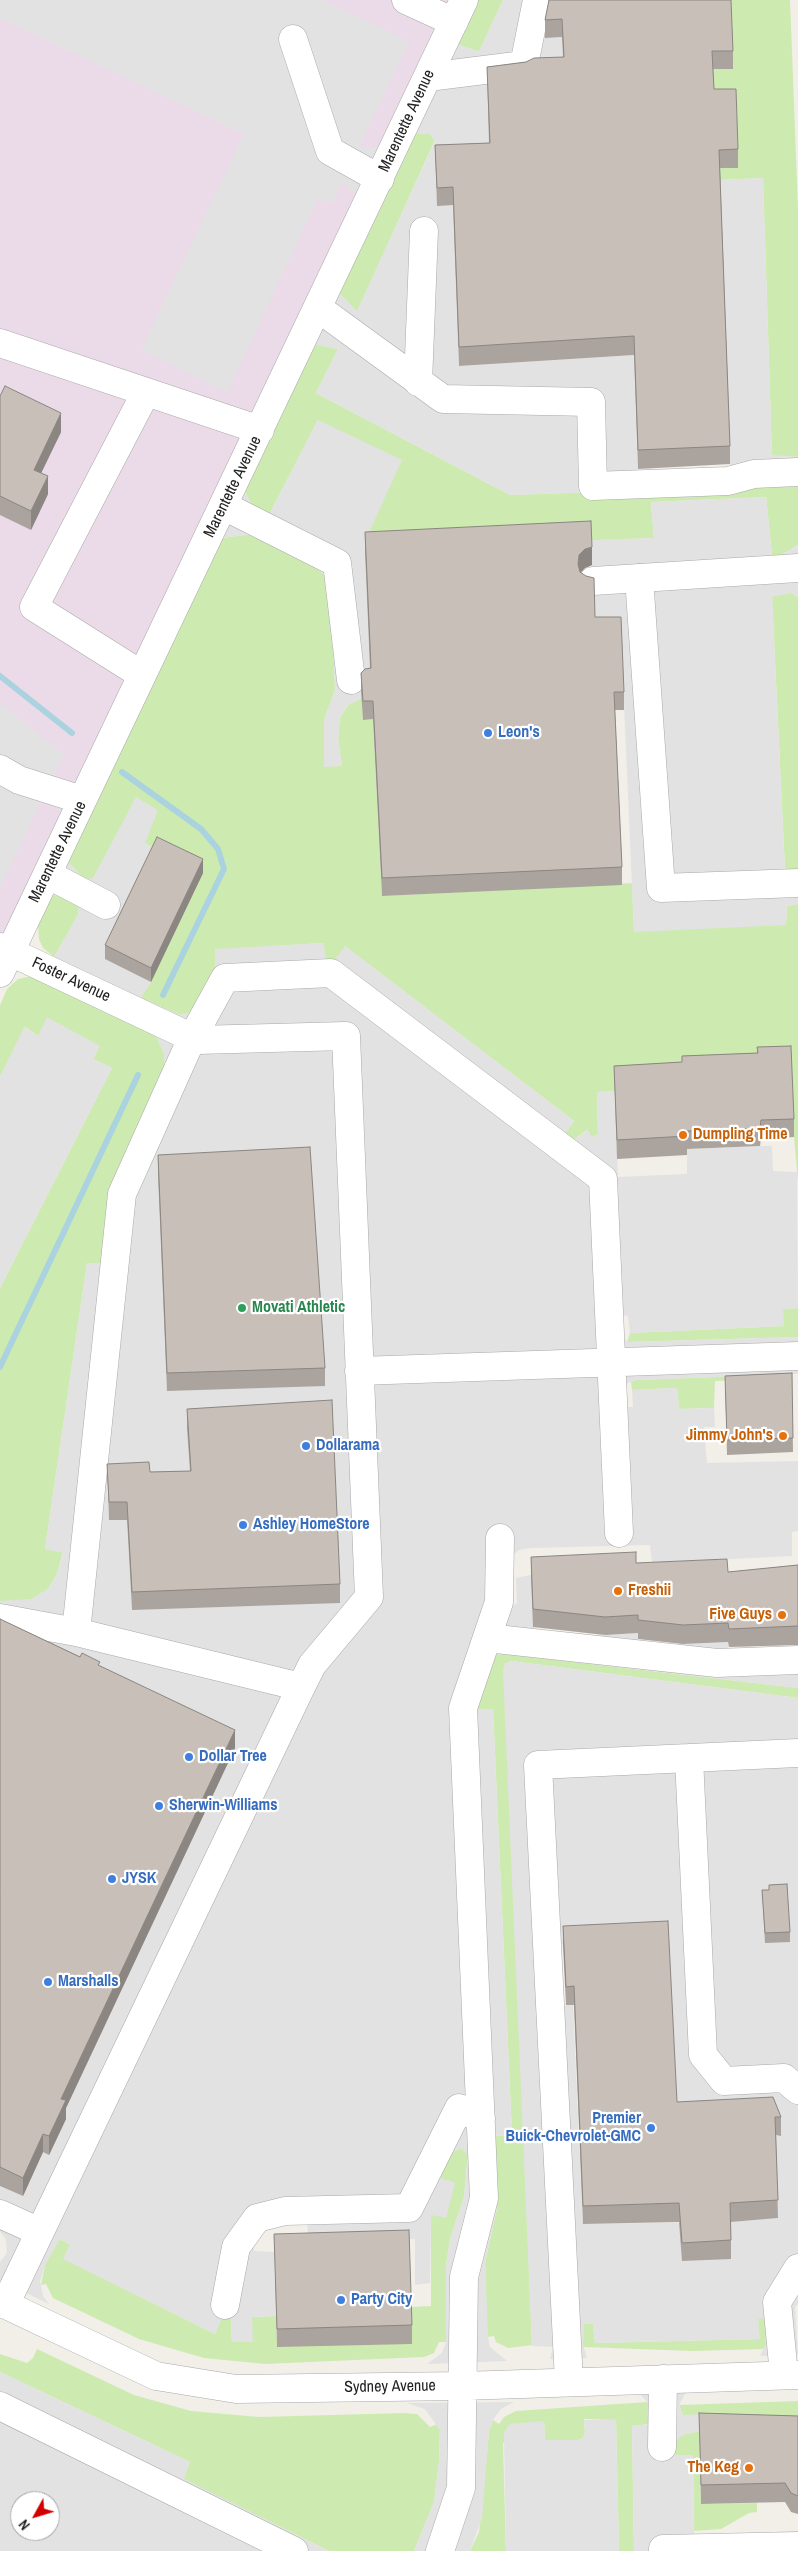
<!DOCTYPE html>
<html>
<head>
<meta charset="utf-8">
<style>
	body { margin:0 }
	#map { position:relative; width:798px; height:2551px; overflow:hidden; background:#f2efe9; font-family:"Archivo Narrow",sans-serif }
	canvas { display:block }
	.north { position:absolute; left:10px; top:2491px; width:50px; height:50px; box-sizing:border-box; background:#fff; border:1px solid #a7a7a7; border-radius:50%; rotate:231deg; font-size:14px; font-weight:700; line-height:20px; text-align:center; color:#222 }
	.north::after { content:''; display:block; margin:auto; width:18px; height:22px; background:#d40000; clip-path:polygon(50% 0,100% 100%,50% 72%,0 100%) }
</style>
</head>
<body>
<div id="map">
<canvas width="798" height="2551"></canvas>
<div class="north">N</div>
</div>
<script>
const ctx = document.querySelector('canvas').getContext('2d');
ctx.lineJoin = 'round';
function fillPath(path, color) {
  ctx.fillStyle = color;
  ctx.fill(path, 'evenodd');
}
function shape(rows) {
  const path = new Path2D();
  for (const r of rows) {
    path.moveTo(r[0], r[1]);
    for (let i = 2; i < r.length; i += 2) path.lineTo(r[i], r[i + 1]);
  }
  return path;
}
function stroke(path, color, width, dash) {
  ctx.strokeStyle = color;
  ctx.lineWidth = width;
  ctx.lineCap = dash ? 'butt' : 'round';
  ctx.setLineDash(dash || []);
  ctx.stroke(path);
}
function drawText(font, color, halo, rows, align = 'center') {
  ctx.font = font + ' "Archivo Narrow",sans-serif';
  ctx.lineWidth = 4.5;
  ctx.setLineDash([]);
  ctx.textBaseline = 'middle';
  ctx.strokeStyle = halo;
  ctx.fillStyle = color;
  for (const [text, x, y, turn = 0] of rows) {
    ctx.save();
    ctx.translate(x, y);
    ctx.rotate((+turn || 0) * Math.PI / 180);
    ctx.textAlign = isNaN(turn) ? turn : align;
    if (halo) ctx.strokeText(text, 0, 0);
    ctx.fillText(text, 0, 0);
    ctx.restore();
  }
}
fillPath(shape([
	[0,0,449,0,0,945]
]), '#ebdbe8');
fillPath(shape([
	[478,0,503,0,479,52,456,44],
	[730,0,790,0,798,208,798,457,772,456,763,178,719,180,712,69,732,69],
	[414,134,430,134,435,140,357,312,338,292],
	[313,344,338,349,316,393,510,495,798,485,798,545,781,555,772,556,766,497,651,502,654,538,365,550,318,420,270,513,262,515,251,504,244,490],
	[253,534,315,567,325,576,331,588,335,690,324,720,342,766,338,739,340,718,348,705,362,698,363,719,373,719,382,896,632,883,634,931,786,924,787,906,798,904,798,1183,794,1137,615,1084,615,1091,597,1092,598,1134,592,1138,587,1130,572,1141,564,1135,574,1121,346,947,334,961,326,961,323,943,215,950,215,975,194,1012,180,1015,140,998,151,982,157,851,145,843,137,797,93,879,84,879,68,862,221,538],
	[792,593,798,597,798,871,785,871,772,596],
	[52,895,67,897,79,906,78,915,54,957,43,948,39,939,38,925],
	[32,976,147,1029,157,1038,164,1053,166,1079,105,1263,87,1263,45,1549,63,1552,57,1574,48,1589,32,1599,16,1602,0,1601,0,1288,112,1068,93,1059,99,1046,38,1036,25,1027,0,1077,0,1005,7,989,18,979],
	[798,1308,798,1337,627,1342,630,1333,783,1326,783,1309],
	[793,1374,792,1379,715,1381,714,1408,679,1409,677,1388,632,1390,631,1382,636,1380],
	[504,1654,798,1688,798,1698,511,1661,505,1664,532,2345,508,2348,496,2342,494,2336,488,2337,487,2332,485,2263,497,2208,494,2136,512,2135,493,1709,477,1709,492,1655],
	[461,2148,468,2154,464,2197,450,2239,446,2266,446,2342,439,2342,434,2353,424,2357,265,2364,204,2358,139,2339,53,2298,46,2284,41,2285,45,2265,59,2239,70,2244,64,2259,215,2334,221,2319,225,2316,231,2320,232,2342,252,2317,276,2316,277,2347,411,2307,431,2306,431,2215,455,2183,440,2179,449,2154],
	[765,2317,766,2344,764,2349,692,2351,583,2347,583,2324,593,2324,595,2343,759,2339,758,2318],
	[37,2349,134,2395,191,2411,259,2417,404,2413,417,2414,430,2427,437,2424,440,2430,439,2461,434,2502,414,2551,329,2551,183,2479,190,2462,0,2372,0,2354,27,2363,33,2358],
	[798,2401,798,2435,683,2415,679,2405],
	[647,2402,651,2407,650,2424,632,2426,634,2551,619,2551,616,2420,584,2419,585,2432,583,2438,579,2440,545,2440,544,2421,503,2443,506,2551,470,2551,479,2532,489,2431,493,2420,499,2424,504,2417,516,2411],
	[699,2431,701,2504,757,2503,757,2512,749,2513,721,2529,694,2531,693,2455,674,2455,674,2443,682,2435]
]), '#cdebb0');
fillPath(shape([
	[0,0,322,0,409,41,359,147,379,148,356,196,343,181,332,204,318,198,227,392,141,350,244,134,0,18],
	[503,0,544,0,545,38,562,37,564,76,453,205,459,366,634,355,638,480,730,475,719,180,763,178,772,455,798,457,798,485,510,495,316,393,338,349,313,344,338,292,357,311,435,141,430,134,414,134,456,44,479,51],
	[318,420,402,460,366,539,371,687,361,687,362,698,348,705,340,718,338,739,342,766,324,767,324,720,335,690,331,588,325,576,315,567,253,534,221,538,244,490,251,504,262,515,270,513],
	[766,497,772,556,781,555,798,545,798,597,792,593,772,597,785,871,798,871,798,904,787,906,786,925,634,932,621,636,595,636,591,540,654,538,651,502],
	[0,703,64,755,52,779,77,783,63,813,54,805,41,801,0,888],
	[136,797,158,810,145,843,157,851,151,982,140,998,54,957,78,915,79,906,67,897,52,895,68,862,84,879,93,878],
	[323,943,326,961,334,961,345,946,574,1121,564,1135,572,1141,588,1130,592,1137,598,1134,597,1092,615,1091,618,1177,687,1174,687,1149,760,1146,772,1146,773,1171,797,1172,798,1308,783,1309,784,1326,630,1333,628,1316,621,1315,622,1336,628,1342,798,1337,798,1374,636,1380,623,1385,624,1407,633,1407,632,1390,677,1388,679,1409,714,1408,715,1427,704,1427,707,1463,798,1461,798,1531,792,1532,792,1556,652,1563,650,1545,531,1548,519,1550,511,1556,510,1605,517,1604,516,1578,531,1575,534,1629,543,1638,638,1633,639,1646,728,1642,729,1652,798,1648,798,1688,504,1654,492,1655,477,1709,493,1709,512,2135,494,2136,497,2208,485,2263,488,2337,490,2347,507,2361,427,2364,442,2353,446,2342,446,2266,450,2239,464,2197,468,2155,461,2148,449,2154,440,2178,455,2183,446,2218,431,2215,430,2283,415,2285,415,2239,309,2242,307,2223,266,2226,253,2244,254,2251,274,2252,276,2316,252,2317,253,2342,232,2342,231,2320,226,2316,221,2319,215,2334,63,2259,70,2244,60,2239,45,2265,40,2281,43,2296,49,2304,0,2280,0,2262,7,2253,6,2240,0,2231,0,2186,23,2196,43,2152,49,2154,65,2119,61,2117,235,1748,0,1638,0,1601,32,1599,48,1589,57,1574,63,1553,45,1549,87,1263,105,1263,166,1079,164,1053,157,1038,138,1024,148,1001,180,1015,194,1012,215,975,215,949],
	[148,1481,191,1490,132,1610,127,1520,109,1520,107,1483],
	[47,1017,100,1046,93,1059,112,1068,0,1288,0,1077,24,1027,38,1036],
	[511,1661,798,1698,798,2304,795,2307,798,2354,760,2356,766,2344,765,2318,758,2319,760,2339,595,2343,593,2324,584,2324,583,2345,587,2358,550,2359,553,2347,532,2346,503,1670,505,1664],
	[668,1940,677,2121,780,2136,775,2135,778,2218,730,2222,583,2224,573,2005,555,2006,552,1945],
	[0,2372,190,2462,184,2479,329,2551,0,2551],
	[20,2501,50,2501,50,2531,20,2531],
	[686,2392,679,2405,683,2415,719,2413,719,2432,699,2431,682,2435,674,2443,674,2455,693,2455,694,2535,798,2531,798,2551,634,2551,632,2426,650,2424,651,2407,641,2395],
	[514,2402,501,2409,493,2420,489,2431,482,2518,470,2551,414,2551,434,2502,439,2461,440,2430,425,2409,407,2403],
	[584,2420,616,2420,619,2551,506,2551,504,2432,510,2424,544,2421,545,2440,579,2440,583,2438,585,2432]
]), '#e2e2e2');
stroke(shape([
	[0,676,72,733],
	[122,772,201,829,218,849,224,869,163,995],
	[0,1367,138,1075]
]), '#aad3df', 6);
const minor = shape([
	[406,0,454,22],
	[293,39,330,151,380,179],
	[428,77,524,65,537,0],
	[318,308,443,399,591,402,593,486,728,481,754,474,798,472],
	[0,343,260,430],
	[418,382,424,231],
	[224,506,337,563,351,680],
	[639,578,661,888,798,883],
	[593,581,798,568],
	[142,675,34,607,146,392],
	[0,769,19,780,82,800],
	[47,874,106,905],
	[0,947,197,1040,346,1036,369,1597,312,1665,301,1687,5,2305],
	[0,973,464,0],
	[359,1371,798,1356],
	[0,1618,76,1632,122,1194,192,1038,225,978,331,973,603,1179,619,1533],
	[76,1632,301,1687],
	[487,1638,717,1663,798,1660],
	[689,1758,703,2055,724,2081,784,2078,798,2090],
	[0,2214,40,2232],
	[0,2302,156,2376,236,2389,462,2386,798,2375],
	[225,2305,236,2247,257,2218,285,2211,409,2208,459,2108,481,2119],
	[784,2375,777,2302,798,2268],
	[569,2382,538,1765,798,1753],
	[0,2406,294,2551],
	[662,2447,663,2379],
	[663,2549,798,2546],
	[440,2551,461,2488,464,2277,484,2198,463,1708,499,1602,500,1538]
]);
stroke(minor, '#a9a9a9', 29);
stroke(minor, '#fff', 28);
fillPath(shape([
	[549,0,733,51,733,69,713,69,714,89,738,149,738,168,720,168,730,446,730,464,638,469,634,355,459,366,453,205,437,206,435,145,489,143,487,67,563,57,562,37,545,38,545,20],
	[0,396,61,432,41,473,48,494,31,530,0,515],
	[365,532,592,565,585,568,581,572,595,617,624,692,624,710,615,710,622,867,622,885,382,896,373,719,363,720,361,691,361,673,370,668,365,550],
	[203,873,151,982,105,959,105,945],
	[757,1047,794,1119,794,1137,761,1139,760,1146,687,1149,687,1155,617,1159,614,1066,682,1062,682,1056,757,1053],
	[158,1155,325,1368,325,1386,167,1391,158,1174],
	[792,1373,793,1452,727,1455,725,1376],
	[187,1409,340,1584,340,1603,132,1610,127,1520,109,1520,107,1464,150,1472,190,1471,187,1428],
	[531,1557,636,1563,728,1572,798,1565,798,1645,729,1647,728,1642,683,1644,638,1639,638,1633,605,1635,533,1627,531,1575],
	[0,1619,100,1666,235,1748,66,2108,66,2119,49,2155,43,2152,23,2196,0,2186],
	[762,1890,790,1932,790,1942,765,1943],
	[563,1926,677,2102,781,2117,781,2136,776,2135,778,2218,731,2222,731,2259,682,2261,679,2222,583,2224,574,2005,566,2005,563,1945],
	[274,2234,412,2325,412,2344,277,2347],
	[699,2413,798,2416,798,2514,791,2512,785,2502,701,2504]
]), '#aba49e');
fillPath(shape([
	[61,413,61,432,34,488,34,470],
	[48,476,48,494,31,530,31,511],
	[592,547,592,565,585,568,579,574,578,564,579,555,585,549],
	[203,859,203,873,151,982,151,968],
	[235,1730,235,1748,66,2108,66,2119,49,2155,49,2136,61,2099],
	[43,2134,43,2152,23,2196,23,2178]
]), '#8b8681');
const building = shape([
	[549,0,731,0,733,51,712,51,714,89,736,89,738,149,719,150,730,446,638,450,634,336,459,347,453,187,437,188,435,145,490,143,487,67,526,62,534,58,564,57,562,19,545,20,549,0],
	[5,386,61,413,34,470,48,476,31,511,0,496,0,396,5,386],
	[591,521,592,547,585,549,579,555,578,564,580,572,586,576,594,578,595,617,621,617,624,692,614,692,622,867,382,878,373,701,363,701,361,673,365,669,371,668,365,532,591,521],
	[157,837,203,859,151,968,105,945,157,837],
	[791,1046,794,1119,761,1120,760,1128,687,1131,687,1136,617,1140,614,1066,682,1062,682,1056,758,1053,757,1047,791,1046],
	[310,1147,325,1368,167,1373,158,1155,310,1147],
	[792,1373,793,1438,727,1440,725,1376,792,1373],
	[332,1400,340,1584,132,1592,127,1502,109,1502,107,1464,149,1462,150,1472,191,1471,187,1409,332,1400],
	[636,1552,636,1563,727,1559,728,1572,798,1565,798,1626,729,1629,728,1623,683,1625,638,1620,638,1615,605,1617,533,1609,531,1557,636,1552],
	[0,1619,80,1657,82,1653,100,1662,98,1665,235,1730,61,2099,66,2100,49,2136,43,2134,23,2178,0,2167,0,1619],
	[787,1884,790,1932,765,1933,762,1890,769,1890,769,1885,787,1884],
	[668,1921,677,2102,773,2097,781,2117,775,2117,778,2200,730,2203,731,2240,682,2243,679,2203,583,2206,574,1986,566,1987,563,1926,668,1921],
	[409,2230,412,2325,277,2329,274,2234,409,2230],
	[699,2413,798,2416,798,2496,791,2493,785,2483,701,2485,699,2413]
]);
fillPath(building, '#c7bfb8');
stroke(building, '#8b8681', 1);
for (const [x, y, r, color] of [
	[488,733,5,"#3f7fe0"],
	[683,1135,5,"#e8710a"],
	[242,1308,5,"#2e9e5b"],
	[783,1436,5,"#e8710a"],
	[306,1446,5,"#3f7fe0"],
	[243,1525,5,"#3f7fe0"],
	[618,1591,5,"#e8710a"],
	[782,1615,5,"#e8710a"],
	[189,1757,5,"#3f7fe0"],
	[159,1806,5,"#3f7fe0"],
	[112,1879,5,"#3f7fe0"],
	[48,1982,5,"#3f7fe0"],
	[651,2128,5,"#3f7fe0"],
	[341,2300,5,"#3f7fe0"],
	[749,2468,5,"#e8710a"]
]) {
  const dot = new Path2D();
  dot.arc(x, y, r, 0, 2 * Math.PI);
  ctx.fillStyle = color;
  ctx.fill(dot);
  stroke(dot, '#fff', 2);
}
drawText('16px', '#222', '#fff', [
	["Marentette Avenue",407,121,-65],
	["Marentette Avenue",233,487,-64],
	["Marentette Avenue",58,852,-64],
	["Foster Avenue",71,980,25],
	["Sydney Avenue",390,2387,-1]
]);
drawText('bold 16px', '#366cbe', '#fff', [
	["Leon's",498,733],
	["Dollarama",316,1446],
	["Ashley HomeStore",253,1525],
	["Dollar Tree",199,1757],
	["Sherwin-Williams",169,1806],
	["JYSK",122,1879],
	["Marshalls",58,1982],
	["Premier",641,2119,"right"],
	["Buick-Chevrolet-GMC",641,2137,"right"],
	["Party City",351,2300]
], 'left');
drawText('bold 16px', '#c56008', '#fff', [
	["Dumpling Time",693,1135,"left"],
	["Jimmy John's",773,1436],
	["Freshii",628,1591,"left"],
	["Five Guys",772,1615],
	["The Keg",739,2468]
], 'right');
drawText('bold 16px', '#27864d', '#fff', [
	["Movati Athletic",252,1308]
], 'left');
</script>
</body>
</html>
